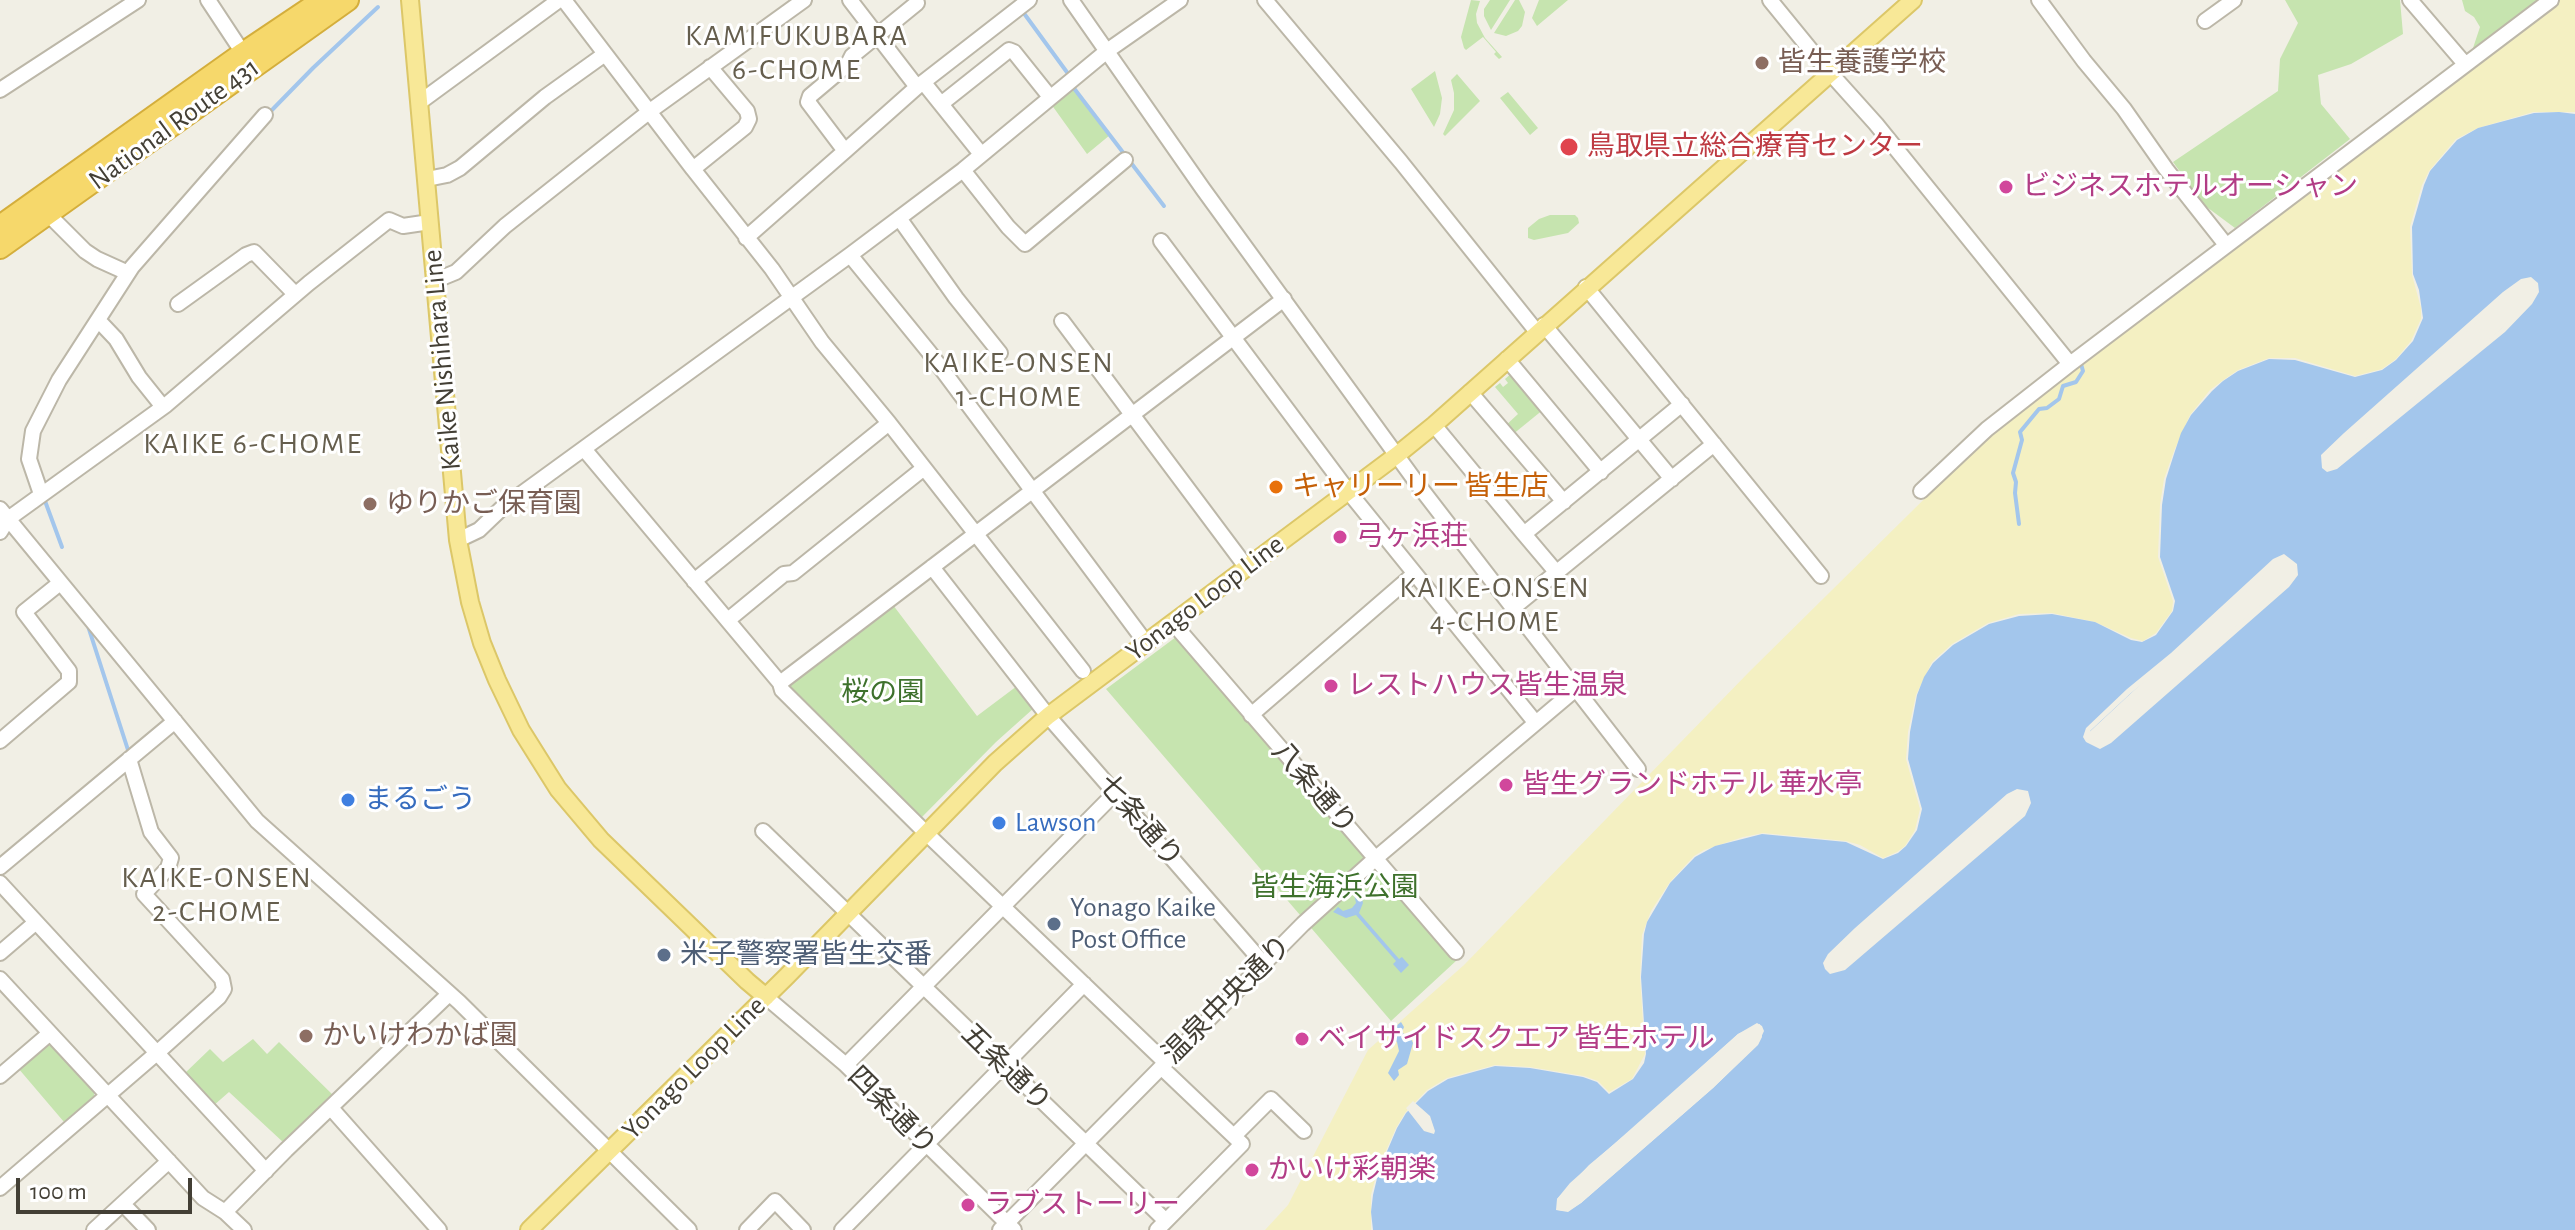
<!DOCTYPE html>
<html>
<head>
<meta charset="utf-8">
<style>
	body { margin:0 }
	#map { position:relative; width:2575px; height:1230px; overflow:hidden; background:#f1efe5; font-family:"Alegreya Sans",sans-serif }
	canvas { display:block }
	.scale { position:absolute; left:16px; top:1178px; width:176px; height:36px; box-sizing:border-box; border:4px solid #433f35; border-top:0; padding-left:10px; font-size:24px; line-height:28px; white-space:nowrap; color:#433f35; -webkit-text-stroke:6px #fff; paint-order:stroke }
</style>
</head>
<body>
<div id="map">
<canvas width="2575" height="1230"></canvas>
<div class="scale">100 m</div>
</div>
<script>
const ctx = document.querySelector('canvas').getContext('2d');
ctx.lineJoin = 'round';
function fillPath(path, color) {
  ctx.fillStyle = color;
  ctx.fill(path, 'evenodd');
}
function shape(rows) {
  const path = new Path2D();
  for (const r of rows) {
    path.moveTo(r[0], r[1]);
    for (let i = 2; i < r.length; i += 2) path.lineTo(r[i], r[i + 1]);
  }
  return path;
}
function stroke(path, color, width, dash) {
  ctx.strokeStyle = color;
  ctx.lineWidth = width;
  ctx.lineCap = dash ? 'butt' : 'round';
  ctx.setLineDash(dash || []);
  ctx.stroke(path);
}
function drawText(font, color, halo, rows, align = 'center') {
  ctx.font = font + ' "Alegreya Sans","Noto Sans JP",sans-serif';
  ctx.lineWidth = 6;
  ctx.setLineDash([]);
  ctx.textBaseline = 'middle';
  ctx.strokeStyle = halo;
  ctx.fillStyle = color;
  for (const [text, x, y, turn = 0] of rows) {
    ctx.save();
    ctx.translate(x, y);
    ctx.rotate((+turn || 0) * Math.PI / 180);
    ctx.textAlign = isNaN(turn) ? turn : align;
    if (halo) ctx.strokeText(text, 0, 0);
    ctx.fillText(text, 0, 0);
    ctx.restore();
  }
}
fillPath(shape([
	[1471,0,1480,1,1476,14,1477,23,1485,38,1502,57,1499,59,1494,54,1496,52,1483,37,1466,50,1464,48,1461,37],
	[1490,0,1510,0,1491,30,1484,16,1484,9],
	[1515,0,1519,0,1525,12,1522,26,1518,31,1506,36,1494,33],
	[1539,0,1568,0,1537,26,1532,18],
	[2285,0,2400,0,2403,34,2351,64,2318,75,2321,104,2350,139,2235,228,2204,205,2173,162,2278,91,2280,59,2298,23],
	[2462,0,2539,0,2472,51,2480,27,2474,17,2465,11],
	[1435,71,1442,98,1440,114,1434,127,1411,89],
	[1457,74,1480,101,1445,136,1443,134,1454,110,1454,93,1451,80],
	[1072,87,1110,135,1087,154,1051,104],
	[1508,92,1538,128,1530,135,1500,98],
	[1550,215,1575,215,1578,218,1579,223,1568,233,1534,240,1528,238,1528,228,1539,219],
	[1513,372,1544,409,1512,435,1504,427,1518,414,1495,387,1500,383,1503,387,1508,383,1505,379],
	[893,605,977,716,1017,686,1034,708,996,742,922,817,790,688,791,683],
	[1176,637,1457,960,1391,1021,1106,689],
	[253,1039,267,1054,279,1042,335,1097,284,1143,229,1092,213,1106,184,1074,210,1049,223,1062],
	[46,1045,54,1046,94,1087,94,1096,64,1122,18,1068]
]), '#c6e4af');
fillPath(shape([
	[2558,0,2575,0,2575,112,2533,112,2478,128,2456,139,2429,171,2422,185,2410,227,2412,275,2421,308,2421,319,2411,341,2396,359,2382,369,2355,376,2295,358,2269,358,2238,370,2222,381,2210,390,2190,415,2174,451,2164,479,2160,505,2158,557,2173,601,2172,611,2156,633,2143,641,2131,638,2095,622,2052,613,2019,614,1988,623,1952,644,1932,662,1916,695,1908,732,1906,759,1920,809,1915,830,1905,846,1897,852,1883,858,1860,845,1846,841,1763,833,1743,837,1704,850,1694,856,1670,882,1651,911,1642,935,1640,977,1645,1054,1632,1079,1609,1092,1598,1081,1584,1076,1530,1067,1495,1065,1447,1078,1427,1090,1405,1113,1396,1128,1378,1169,1371,1195,1371,1230,1265,1230,1288,1205,1368,1050,1464,965,1749,672,1988,436,2188,284,2230,247,2328,172]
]), '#f4f0c2');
fillPath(shape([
	[2559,112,2575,114,2575,1230,1373,1230,1371,1212,1373,1195,1379,1170,1397,1128,1406,1113,1428,1091,1448,1079,1495,1066,1530,1068,1583,1077,1597,1082,1609,1094,1633,1079,1644,1063,1646,1054,1641,977,1644,934,1647,922,1670,883,1695,857,1715,846,1762,834,1846,842,1883,859,1898,853,1906,846,1917,830,1922,809,1908,759,1910,732,1917,695,1924,677,1933,663,1953,645,1989,624,2019,616,2052,614,2095,622,2131,640,2142,642,2156,635,2173,611,2175,601,2160,557,2162,505,2166,479,2175,451,2181,433,2191,415,2212,391,2223,381,2238,371,2269,359,2295,360,2355,377,2382,370,2396,360,2413,341,2423,318,2419,290,2413,274,2412,227,2424,185,2430,171,2457,140,2478,128,2534,113],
	[2522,280,2537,283,2531,304,2337,468,2322,468,2324,453],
	[2284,556,2295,564,2297,575,2100,748,2084,737,2172,655],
	[2017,791,2027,793,2030,803,2024,814,1837,972,1826,969,1830,955],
	[1760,1024,1762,1037,1758,1045,1713,1088,1581,1203,1568,1212,1556,1210,1557,1199,1570,1183,1738,1034],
	[1359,889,1363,903,1359,913,1399,959,1402,957,1409,965,1401,973,1393,964,1396,961,1356,915,1346,918,1333,912,1338,907,1343,911,1352,908,1356,903,1354,894],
	[1401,1022,1404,1027,1402,1032,1405,1035,1408,1033,1413,1043,1407,1064,1398,1070,1399,1075,1394,1081,1388,1073,1399,1051,1397,1042,1387,1034,1391,1034,1390,1032,1394,1028,1396,1030,1396,1026]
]), '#a3c6ec');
fillPath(shape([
	[2531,277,2538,283,2539,292,2532,304,2505,332,2337,469,2327,472,2322,468,2321,455,2344,433,2503,292,2521,279],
	[2530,282,2534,287,2532,295,2502,328,2335,464,2326,466,2326,457,2347,437,2506,296,2518,287],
	[2284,554,2297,564,2298,575,2289,587,2111,743,2100,749,2086,742,2083,737,2086,728,2127,689,2171,653,2273,559],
	[2284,560,2292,566,2293,574,2285,583,2108,738,2099,744,2090,738,2090,731,2131,693,2174,657,2276,564],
	[2017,789,2028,791,2031,803,2025,816,1845,970,1830,974,1825,969,1823,963,1828,954,1855,928,2007,794],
	[2018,795,2024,796,2026,803,2021,811,1842,966,1836,968,1829,967,1833,957,1859,932],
	[1757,1023,1762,1026,1764,1031,1758,1044,1713,1088,1581,1203,1568,1211,1557,1210,1557,1199,1589,1165,1643,1120,1738,1034],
	[1755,1028,1760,1031,1755,1042,1710,1086,1579,1200,1566,1208,1559,1207,1564,1197,1591,1168,1645,1123,1741,1038],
	[1413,1101,1430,1116,1435,1131,1434,1134,1424,1131,1406,1108]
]), '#f1efe5');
stroke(shape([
	[1023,12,1069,75],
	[1073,87,1164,206],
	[271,111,313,68,378,7],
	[45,501,62,547],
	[2019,524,2015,493,2016,482,2013,473,2022,440,2020,432,2039,409,2047,408,2059,399,2063,386,2076,382,2083,371,2081,364],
	[87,623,128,750]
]), '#a3c6ec', 4);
const minor = shape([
	[208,0,243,53],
	[564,0,693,169],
	[850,0,917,87,1029,0],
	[1071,0,1203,189,1419,486,1513,608,1714,444],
	[1265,0,1401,162,1537,332],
	[1770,0,1823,65,1876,124,2070,364],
	[2039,0,2084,61,2124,109,2166,169,2226,245],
	[2410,0,2465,64],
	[917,3,852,56,848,64,810,96,808,102,845,151,917,87],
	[2205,21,2234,0],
	[710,67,747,111,749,119,745,127,693,169,772,269,822,342,889,423,1083,671],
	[924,83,981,154],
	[0,90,138,0],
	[420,102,559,0],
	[941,104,1009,50,1014,52,1050,97],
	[963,170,1008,227,1025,244,1125,160],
	[427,179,447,175,460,168,545,97,605,54],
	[48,214,85,251,97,259,128,273],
	[899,218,956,298,1000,353],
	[746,238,845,151],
	[1161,241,1348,491,1535,722],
	[850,255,929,352,1146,643],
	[434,281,456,272,505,226,650,111,804,0],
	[1586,287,1821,576],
	[178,304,246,255,254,252,295,294],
	[98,320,116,339,139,377,163,407],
	[1062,321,1247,568],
	[1544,325,1672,479],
	[1507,359,1601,472],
	[1470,392,1564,502],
	[1434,425,1524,534],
	[584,449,780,683],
	[1921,491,1987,429,2070,364,2551,0],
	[41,494,29,459,33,431,59,380,132,267,265,115],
	[0,509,257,821,459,1002,689,1230],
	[0,532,8,519,166,405,309,283,389,220,403,226,430,222],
	[458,540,479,530,502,508,850,255,963,170,1107,51,1180,0],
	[932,567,1048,716,1263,963],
	[1557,573,1524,534,1682,404],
	[694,581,889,423],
	[1513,608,1638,769],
	[728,620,784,574,793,573,924,468],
	[1173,623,1456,952],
	[1251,715,1414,574],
	[0,741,69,682,69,671,24,612,60,583],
	[763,831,1166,1221],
	[0,867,175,721],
	[0,883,266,1171],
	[0,953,35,923],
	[0,979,203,1198,225,1212,244,1230],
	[766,997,846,1065,1014,1230],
	[1165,1062,926,833,782,690,780,683,1284,299],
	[846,1065,1115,793],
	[0,1076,49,1034],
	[331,1108,439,1230],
	[1234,1136,1271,1099,1304,1131],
	[0,1188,158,1052,219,997,224,989,222,979,144,894,168,868,171,858,151,832,129,759],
	[123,1204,148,1230],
	[225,1212,286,1150,449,994],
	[94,1230,169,1161],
	[747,1230,775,1201,803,1230],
	[842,1230,1084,984],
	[1000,1230,1303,924,1376,858,1576,689],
	[1157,1230,1242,1144,1161,1067]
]);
const major = shape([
	[410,0,458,540,470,602,482,643,497,680,521,730,558,789,601,840,747,981,766,997],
	[529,1230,787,976,995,763,1048,716,1397,455,1434,425,1913,0]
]);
const highway = shape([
	[0,226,243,53,322,0],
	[0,248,348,0]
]);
stroke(minor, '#bcb7a8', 18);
stroke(major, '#dcc768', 20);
stroke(highway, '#d4ae3c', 24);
stroke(minor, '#fff', 14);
stroke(major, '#f8e897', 16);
stroke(highway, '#f6d86b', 20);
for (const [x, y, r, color] of [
	[1762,63,8,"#8d6e63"],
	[1569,147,10,"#e0444e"],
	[2006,187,8,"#d1479c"],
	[1276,487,8,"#e8710a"],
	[370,504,8,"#8d6e63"],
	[1340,537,8,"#d1479c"],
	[1331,686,8,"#d1479c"],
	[1506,785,8,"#d1479c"],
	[348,800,8,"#3f7fe0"],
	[999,823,8,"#3f7fe0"],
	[1054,924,8,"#5c6f8a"],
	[664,955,8,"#5c6f8a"],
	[306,1036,8,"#8d6e63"],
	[1302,1039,8,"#d1479c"],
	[1252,1170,8,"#d1479c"],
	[968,1205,8,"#d1479c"]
]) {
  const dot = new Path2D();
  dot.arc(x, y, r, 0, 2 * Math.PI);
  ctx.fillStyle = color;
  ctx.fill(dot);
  stroke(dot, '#fff', 3);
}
drawText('28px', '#785e54', '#fff', [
	["皆生養護学校",1778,63],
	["ゆりかご保育園",386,504],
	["かいけわかば園",322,1036]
], 'left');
drawText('28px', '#433f35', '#fff', [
	["National Route 431",174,124,-36],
	["Kaike Nishihara Line",442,360,-95],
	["Yonago Loop Line",1205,598,-37],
	["八条通り",1314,788,49],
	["七条通り",1140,821,49],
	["温泉中央通り",1227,1000,-45],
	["Yonago Loop Line",694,1068,-45],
	["五条通り",1006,1068,44],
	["四条通り",892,1111,45]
]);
drawText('28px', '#be3a42', '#fff', [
	["鳥取県立総合療育センター",1587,147]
], 'left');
drawText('28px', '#b23c85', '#fff', [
	["ビジネスホテルオーシャン",2022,187],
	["弓ヶ浜荘",1356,537],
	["レストハウス皆生温泉",1347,686],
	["皆生グランドホテル 華水亭",1522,785],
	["ベイサイドスクエア 皆生ホテル",1318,1039],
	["かいけ彩朝楽",1268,1170],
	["ラブストーリー",984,1205]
], 'left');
drawText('28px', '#c56008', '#fff', [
	["キャリーリー 皆生店",1292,487]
], 'left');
drawText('28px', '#3e712c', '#fff', [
	["桜の園",883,693],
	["皆生海浜公園",1335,888]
]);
drawText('28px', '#366cbe', '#fff', [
	["まるごう",364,800],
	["Lawson",1015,823]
], 'left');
drawText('28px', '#4e5e75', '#fff', [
	["Yonago Kaike",1070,908],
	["Post Office",1070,940],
	["米子警察署皆生交番",680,955]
], 'left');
ctx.letterSpacing = '2px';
drawText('30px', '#655e4d', '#fff', [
	["KAMIFUKUBARA",797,36],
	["6-CHOME",797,70],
	["KAIKE-ONSEN",1019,363],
	["1-CHOME",1019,397],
	["KAIKE 6-CHOME",253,444],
	["KAIKE-ONSEN",1495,588],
	["4-CHOME",1495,622],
	["KAIKE-ONSEN",217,878],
	["2-CHOME",217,912]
]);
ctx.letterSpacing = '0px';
</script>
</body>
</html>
